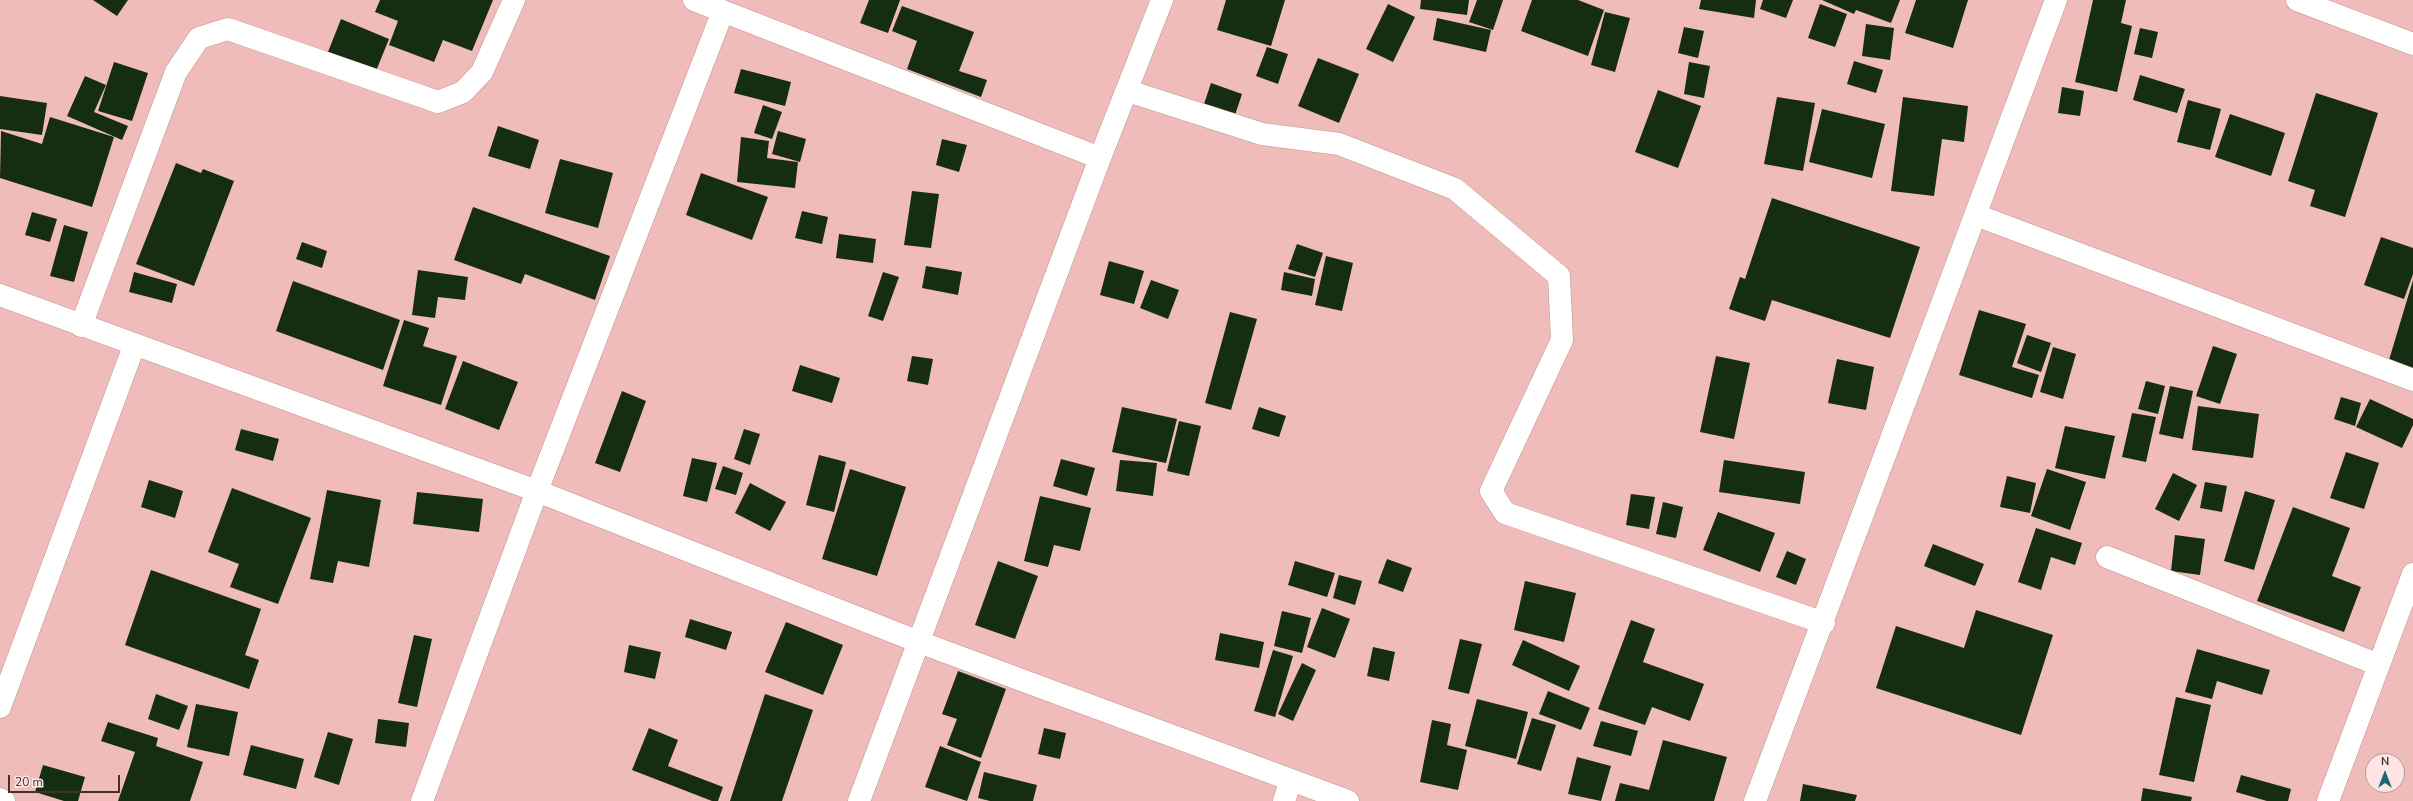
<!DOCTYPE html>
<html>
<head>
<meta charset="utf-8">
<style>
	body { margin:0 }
	#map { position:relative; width:2413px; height:801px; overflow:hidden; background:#efbcba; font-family:"Nunito Sans",sans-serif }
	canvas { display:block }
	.north { position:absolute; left:2365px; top:753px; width:40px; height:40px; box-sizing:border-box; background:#fee4e3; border:1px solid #b49c9b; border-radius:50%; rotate:0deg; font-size:11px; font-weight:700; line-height:16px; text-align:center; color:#44302f }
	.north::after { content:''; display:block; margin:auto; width:14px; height:18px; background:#1c696d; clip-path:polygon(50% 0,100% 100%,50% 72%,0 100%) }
	.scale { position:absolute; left:8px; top:775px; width:112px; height:18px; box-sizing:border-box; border:2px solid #44302f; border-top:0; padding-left:5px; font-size:12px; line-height:14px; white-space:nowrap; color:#44302f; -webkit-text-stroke:3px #fee4e3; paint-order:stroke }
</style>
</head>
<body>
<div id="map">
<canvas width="2413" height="801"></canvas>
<div class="north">N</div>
<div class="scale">20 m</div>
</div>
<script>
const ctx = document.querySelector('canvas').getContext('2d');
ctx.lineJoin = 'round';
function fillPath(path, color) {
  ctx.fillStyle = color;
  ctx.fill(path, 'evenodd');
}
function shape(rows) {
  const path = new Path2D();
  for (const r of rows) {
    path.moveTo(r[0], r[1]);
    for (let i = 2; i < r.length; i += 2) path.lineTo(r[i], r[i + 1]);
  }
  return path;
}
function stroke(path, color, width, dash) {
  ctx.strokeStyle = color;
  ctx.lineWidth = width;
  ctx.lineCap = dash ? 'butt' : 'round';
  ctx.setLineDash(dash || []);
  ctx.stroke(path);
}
fillPath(shape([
	[93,0,128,0,117,16],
	[380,0,493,0,472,51,443,40,434,62,389,45,398,21,375,12],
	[869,0,900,0,888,33,860,23],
	[1226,0,1285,0,1271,46,1217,30],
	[1421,0,1469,0,1467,15,1420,9],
	[1477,0,1503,0,1493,30,1469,22],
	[1532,0,1578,0,1604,10,1588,56,1521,31],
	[1701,0,1756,0,1754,18,1699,9],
	[1763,0,1793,0,1786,18,1760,9],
	[1822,0,1900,0,1891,23,1856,10,1854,14],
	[1916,0,1968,0,1953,48,1905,33],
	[2093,0,2126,0,2121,23,2132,26,2117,92,2075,82],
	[1388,4,1415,17,1393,62,1366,49],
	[1820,4,1847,14,1835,47,1808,38],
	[902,6,974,32,959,71,987,80,981,97,907,69,917,41,892,31],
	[1605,12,1630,18,1615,72,1591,65],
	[1437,18,1491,30,1486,52,1433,40],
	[341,19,389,39,374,76,326,57],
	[1866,24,1894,28,1890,60,1862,56],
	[1684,27,1704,31,1698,58,1678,53],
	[2140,28,2158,32,2152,58,2134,54],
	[1267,47,1288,54,1278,84,1256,76],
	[1318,58,1359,74,1339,123,1298,106],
	[1854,61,1883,70,1876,93,1847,84],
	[114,62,148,73,132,121,98,111],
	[1689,62,1710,66,1704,98,1684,94],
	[741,69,791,82,785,106,734,93],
	[2140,75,2185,89,2177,113,2133,100],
	[85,76,106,85,94,112,128,126,122,140,67,116],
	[1211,83,1242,94,1235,115,1204,104],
	[2062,87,2084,91,2080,116,2058,113],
	[1658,90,1701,106,1678,168,1635,152],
	[2316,93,2378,113,2345,217,2310,206,2315,190,2288,181],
	[0,96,47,103,42,135,0,129],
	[1777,97,1815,103,1803,171,1764,164],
	[1903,97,1968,106,1964,142,1942,139,1934,196,1891,191],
	[2188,100,2221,109,2210,150,2177,142],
	[763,105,782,112,772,139,754,133],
	[1822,109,1885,124,1872,178,1809,162],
	[2230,114,2285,133,2271,176,2215,157],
	[50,117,114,137,92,207,0,178,1,131,42,144],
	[498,126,539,140,530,169,488,156],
	[778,131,806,139,800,162,772,154],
	[741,137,769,141,767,158,798,162,795,188,737,182],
	[942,139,967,145,959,172,936,165],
	[560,159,613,173,598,228,545,213],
	[176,163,201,173,203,169,234,181,194,286,136,264],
	[701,173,768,197,752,240,686,215],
	[912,191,939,194,931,248,904,245],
	[1772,198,1920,247,1890,338,1772,300,1765,321,1729,309,1740,277,1745,279],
	[473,207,610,256,595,300,525,274,521,284,454,260],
	[802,211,828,217,822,244,795,238],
	[32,212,57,219,50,242,25,235],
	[64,225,88,232,74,282,50,276],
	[839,234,876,239,873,263,836,258],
	[2381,237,2413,248,2413,274,2404,299,2364,285],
	[302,242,327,251,322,268,296,259],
	[1297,244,1323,253,1315,277,1288,269],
	[1326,256,1353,263,1342,311,1315,305],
	[1109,261,1144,271,1134,304,1100,295],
	[926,266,962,272,958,295,922,288],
	[418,270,468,277,465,300,438,297,435,318,412,315],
	[134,272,177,284,172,303,129,292],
	[883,272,899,277,883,321,868,316],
	[1284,272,1315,279,1312,296,1281,290],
	[1151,280,1179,290,1168,319,1140,308],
	[2413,280,2413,368,2389,360],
	[293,281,400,320,383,370,276,331],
	[1979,310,2026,324,2012,367,2039,375,2032,398,1959,375],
	[1230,312,1257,319,1231,410,1205,403],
	[404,320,429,328,423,346,457,356,441,405,383,386],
	[2027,335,2051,343,2041,372,2017,363],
	[2213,346,2237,354,2220,404,2196,396],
	[2053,347,2076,354,2063,399,2040,392],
	[912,356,933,359,928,385,907,381],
	[1716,356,1750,363,1734,439,1700,432],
	[1837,359,1874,367,1866,410,1828,403],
	[463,361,518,382,499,430,445,409],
	[800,365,840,378,832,403,792,391],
	[2146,381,2165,386,2158,414,2138,409],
	[2170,386,2193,391,2183,439,2159,434],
	[622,391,646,401,620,472,595,463],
	[2341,397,2361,403,2355,426,2334,419],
	[2370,399,2413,419,2413,425,2402,448,2356,427],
	[2198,406,2259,414,2253,458,2192,450],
	[1122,407,1177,419,1166,463,1112,452],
	[1259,407,1286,416,1279,437,1252,429],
	[2132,413,2156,417,2146,462,2122,457],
	[1179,421,1201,426,1189,476,1167,471],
	[2065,426,2115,436,2105,479,2055,468],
	[241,429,279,439,273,461,235,450],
	[744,429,760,434,750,465,734,459],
	[2346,452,2379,463,2364,509,2330,498],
	[819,455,846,462,834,512,806,505],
	[692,458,717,463,707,502,683,496],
	[1061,459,1095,468,1087,496,1053,486],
	[1120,460,1157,463,1153,496,1116,491],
	[1724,460,1805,472,1800,504,1719,492],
	[723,466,743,473,736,495,715,489],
	[850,469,906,487,877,576,822,559],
	[2047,469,2086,482,2070,530,2031,516],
	[2173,473,2197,485,2179,521,2155,509],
	[2007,476,2036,483,2030,513,2000,507],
	[149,480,183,491,175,518,141,507],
	[2205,482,2227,486,2222,512,2200,508],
	[750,483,786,502,770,531,735,513],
	[232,488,311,518,278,604,230,587,239,564,208,552],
	[327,490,381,500,369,567,338,561,333,583,310,579],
	[2245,491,2275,500,2254,570,2224,561],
	[417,492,483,499,479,532,413,524],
	[1631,494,1655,497,1649,529,1626,525],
	[1040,496,1091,508,1080,551,1054,545,1048,567,1024,561],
	[1663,502,1683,507,1676,538,1656,534],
	[2293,507,2350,528,2332,576,2361,587,2344,632,2257,601],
	[1718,512,1775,533,1760,572,1703,550],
	[2036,528,2082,543,2075,565,2051,557,2041,590,2018,582],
	[2175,535,2205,539,2200,575,2171,571],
	[1933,544,1984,564,1975,586,1924,566],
	[1787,551,1806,559,1796,585,1776,577],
	[1387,559,1412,568,1403,592,1378,583],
	[998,561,1038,576,1015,639,975,625],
	[1295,561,1335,573,1327,597,1288,585],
	[151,570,261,609,245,655,259,660,249,689,125,645],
	[1339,575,1362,581,1355,605,1333,598],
	[1525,581,1576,593,1564,642,1514,630],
	[1322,608,1350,619,1335,658,1307,647],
	[1976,610,2053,635,2021,735,1876,688,1896,626,1964,648],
	[1282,611,1311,618,1302,653,1274,646],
	[690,619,732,632,726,650,685,637],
	[1631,620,1655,629,1643,662,1704,684,1690,721,1652,707,1645,725,1598,709],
	[786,622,843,645,823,695,765,672],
	[1220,633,1264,642,1259,668,1215,660],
	[414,635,432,639,417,707,398,703],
	[1460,639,1482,644,1469,694,1448,689],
	[1523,640,1580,666,1569,691,1512,665],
	[629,645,661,652,655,679,624,672],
	[1373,647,1395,652,1389,681,1367,676],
	[2197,649,2270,670,2262,695,2217,681,2212,699,2185,692],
	[1273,650,1293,656,1275,717,1254,711],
	[1302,663,1316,670,1293,721,1278,714],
	[958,671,1006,689,981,758,947,745,957,719,942,714],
	[1548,691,1590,708,1581,730,1539,714],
	[156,694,188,706,179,730,148,719],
	[765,694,813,710,782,801,730,801],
	[2176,697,2211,705,2194,782,2159,775],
	[1477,699,1528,712,1516,759,1465,746],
	[196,704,238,712,229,756,187,747],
	[1532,718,1556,725,1541,771,1517,764],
	[378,719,409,723,406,747,375,743],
	[1432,720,1451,724,1447,745,1467,750,1458,790,1420,782],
	[1601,721,1638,731,1631,756,1593,746],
	[108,722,158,738,156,746,203,762,190,801,118,801,135,752,101,741],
	[649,728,678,740,668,766,723,787,718,801,712,801,632,770],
	[1044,728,1066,733,1060,759,1038,754],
	[328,732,353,739,339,785,314,777],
	[1663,740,1727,757,1714,801,1615,801,1620,783,1649,790],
	[251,745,304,759,296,789,243,775],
	[940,746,981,762,967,801,925,787],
	[1577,757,1611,766,1601,801,1568,794],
	[43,765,85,777,78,801,64,801,35,792],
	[984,772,1037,785,1033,801,990,801,978,798],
	[2241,775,2291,789,2288,801,2267,801,2236,792],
	[1803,784,1857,795,1855,801,1800,801],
	[2143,788,2192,797,2191,801,2141,801]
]), '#152d10');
const street = shape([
	[694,0,1100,158],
	[2297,0,2413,44],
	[1128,91,1262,134,1339,144,1455,189,1559,276,1562,340,1491,491,1505,513,1824,623],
	[1976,215,2413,380],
	[0,295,537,491,919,642,1348,801],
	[81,326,176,72,199,38,228,29,438,102,463,92,482,72,514,0],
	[2107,557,2379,665],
	[0,707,134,346],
	[0,799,4,801],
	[422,801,537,491,723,11],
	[859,801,1100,158,1162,0],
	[1284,801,1291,780],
	[1755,801,2056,0],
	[2328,801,2413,574]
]);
stroke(street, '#c29190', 23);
stroke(street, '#fff', 22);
</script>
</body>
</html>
